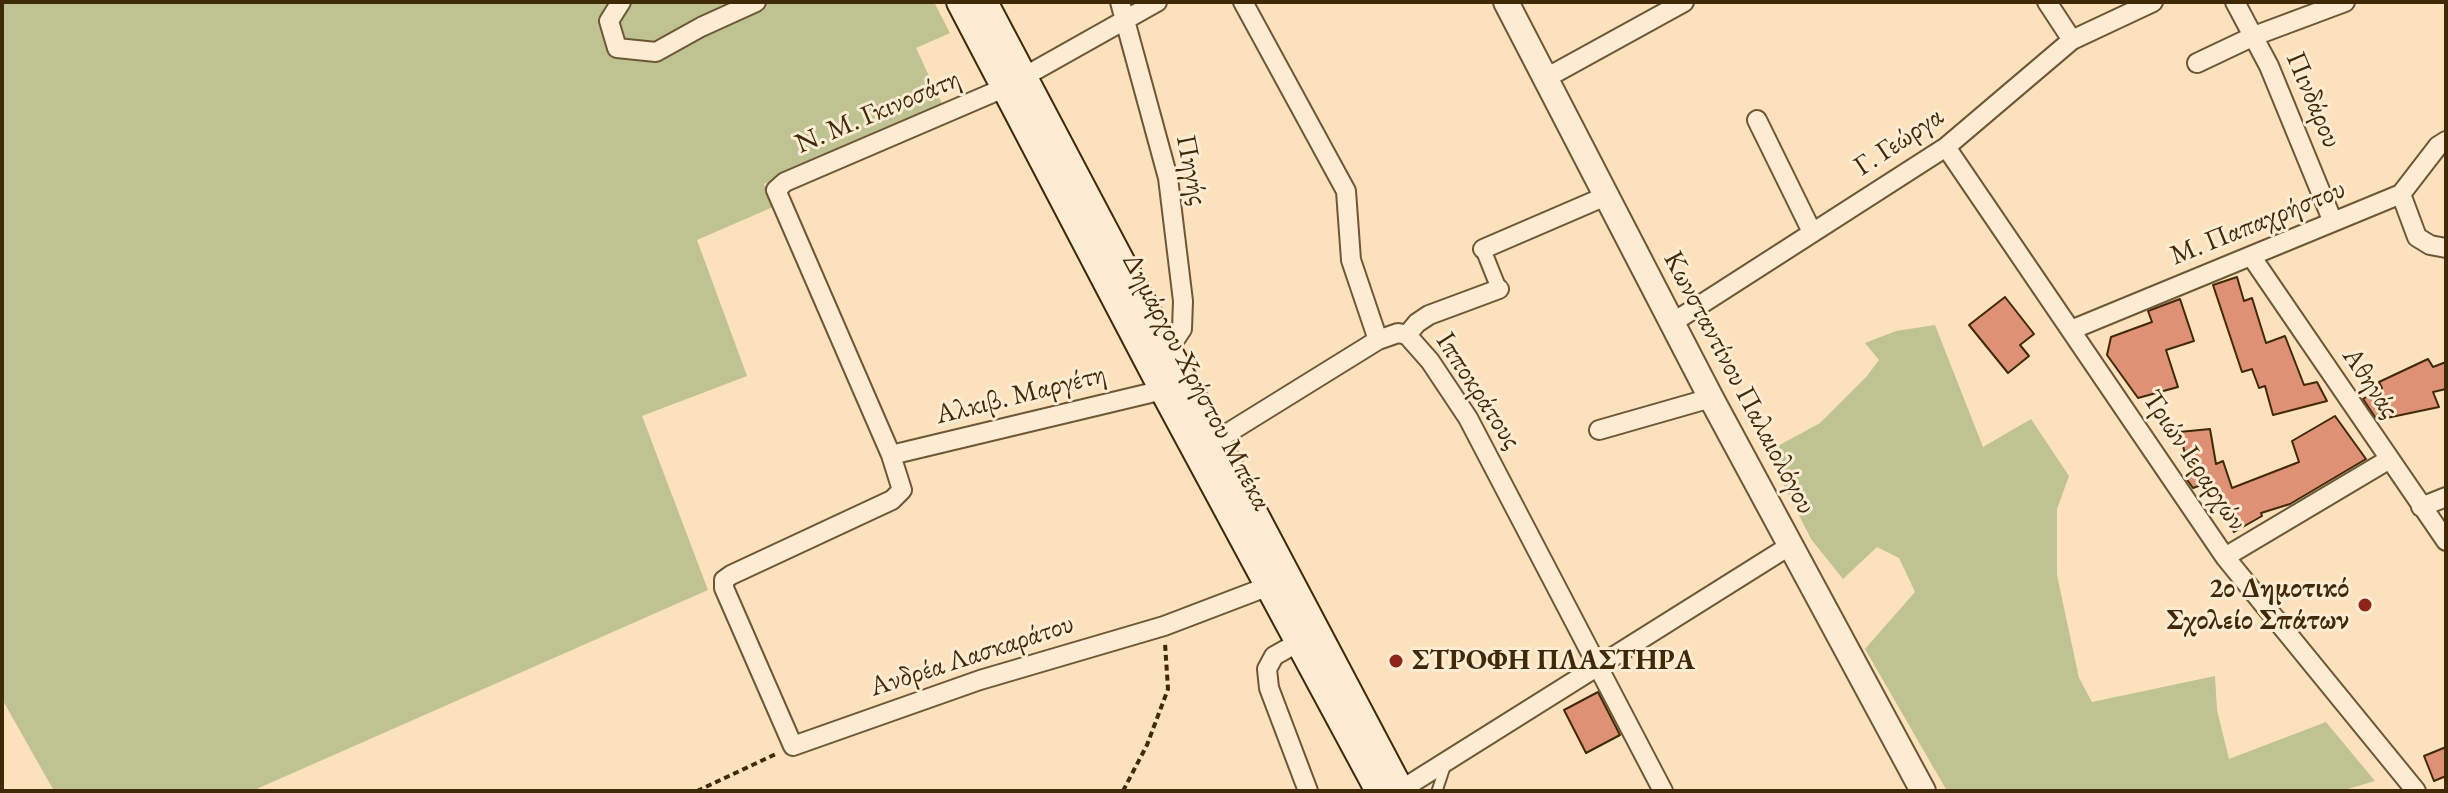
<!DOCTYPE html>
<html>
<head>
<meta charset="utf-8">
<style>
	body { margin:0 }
	#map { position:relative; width:2448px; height:793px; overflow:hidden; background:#fbe2bc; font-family:"EB Garamond",serif }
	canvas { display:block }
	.frame { position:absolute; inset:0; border:4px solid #3f2906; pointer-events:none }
</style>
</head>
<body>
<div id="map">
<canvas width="2448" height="793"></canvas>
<div class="frame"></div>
</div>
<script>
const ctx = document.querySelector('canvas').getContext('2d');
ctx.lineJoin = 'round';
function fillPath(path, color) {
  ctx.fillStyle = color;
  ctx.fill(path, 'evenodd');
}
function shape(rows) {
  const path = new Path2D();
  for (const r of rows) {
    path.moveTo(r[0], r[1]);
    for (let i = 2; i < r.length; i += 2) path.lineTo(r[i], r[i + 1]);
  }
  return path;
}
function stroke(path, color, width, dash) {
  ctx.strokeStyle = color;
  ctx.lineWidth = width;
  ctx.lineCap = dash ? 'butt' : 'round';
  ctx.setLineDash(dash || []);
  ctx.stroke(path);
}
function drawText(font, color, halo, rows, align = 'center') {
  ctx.font = font + ' "EB Garamond",serif';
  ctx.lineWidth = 6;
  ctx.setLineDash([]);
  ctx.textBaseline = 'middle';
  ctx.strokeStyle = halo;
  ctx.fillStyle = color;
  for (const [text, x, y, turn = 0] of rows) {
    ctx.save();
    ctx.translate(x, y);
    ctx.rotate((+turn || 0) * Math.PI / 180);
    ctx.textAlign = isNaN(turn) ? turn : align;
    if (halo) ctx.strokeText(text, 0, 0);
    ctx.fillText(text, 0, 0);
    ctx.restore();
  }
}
fillPath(shape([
	[2,2,934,2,950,33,916,48,943,106,764,184,773,207,697,240,747,376,642,416,708,590,252,791,54,791,2,699],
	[1935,325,1983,447,2031,419,2069,476,2057,509,2057,575,2079,678,2092,702,2215,676,2217,710,2229,759,2326,722,2375,781,2341,791,1947,791,1865,649,1915,592,1899,558,1877,547,1843,579,1811,539,1767,452,1820,423,1867,376,1879,360,1865,343,1896,331]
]), '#bec391');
const building = shape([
	[2237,277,2244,301,2252,298,2266,343,2285,336,2304,385,2317,382,2327,401,2273,415,2265,386,2259,388,2252,369,2242,372,2213,285,2237,277],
	[2005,297,2034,334,2020,345,2029,356,2008,373,1969,325,2005,297],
	[2180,299,2194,341,2166,350,2178,387,2138,398,2107,355,2111,337,2152,322,2148,311,2180,299],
	[2428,359,2433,367,2446,362,2446,389,2433,392,2439,407,2377,420,2363,399,2382,388,2379,382,2428,359],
	[2335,416,2366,459,2290,504,2261,513,2262,516,2234,532,2212,481,2193,488,2185,477,2191,475,2179,432,2210,429,2216,464,2223,461,2232,488,2299,462,2292,441,2335,416],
	[1598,692,1620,735,1586,753,1564,710,1598,692],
	[2446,747,2446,776,2434,781,2424,756,2446,747]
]);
fillPath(building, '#de9174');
stroke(building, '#3f2906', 2);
const service = shape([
	[1437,791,1446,764]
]);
const pedestrian = shape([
	[1483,249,1499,289]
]);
const minor = shape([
	[621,2,609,21,617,48,656,52,701,27,756,2],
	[1120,2,1168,178,1183,301,1182,329,1174,341,1165,345],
	[1157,2,1004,88,785,182,776,190,891,455,902,490,892,500,731,575,724,580,724,588,793,746,980,680,1164,626,1269,586],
	[1243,2,1346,191,1351,260,1378,340,1398,333,1407,335,1430,361,1468,418,1663,791],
	[2047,2,2072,40],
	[2235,2,2269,66,2333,222],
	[2197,63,2254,36,2345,2],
	[1546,78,1684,2],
	[1757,120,1812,232],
	[1946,147,2225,557,2416,791],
	[2401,194,2417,237,2430,245,2446,248],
	[1483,249,1606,196],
	[2251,256,2446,541],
	[1672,323,1946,147,2072,40,2153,2],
	[2071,330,2401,194,2438,146,2446,141],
	[1407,335,1417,323,1429,315,1499,289],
	[1599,430,1711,398],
	[1215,441,1378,340],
	[891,455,1163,390],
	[2421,507,2446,497],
	[2225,557,2388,460],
	[1299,642,1274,656,1267,669,1269,688,1308,791],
	[1399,791,1791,545]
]);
const tertiary = shape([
	[1506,2,1711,398,1923,791]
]);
const secondary = shape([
	[960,2,1163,390,1379,791],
	[984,2,1401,791]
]);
stroke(service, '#6e5734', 13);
stroke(pedestrian, '#6e5734', 18);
stroke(minor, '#6e5734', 22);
stroke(tertiary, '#6e5734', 28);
stroke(secondary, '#3f2906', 30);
stroke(shape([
	[697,791,778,753],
	[1123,791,1147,745,1168,689,1165,643]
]), '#3f2906', 4, [6, 4]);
stroke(service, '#fcecd3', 9);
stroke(pedestrian, '#fcecd3', 14);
stroke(minor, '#fcecd3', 18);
stroke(tertiary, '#fcecd3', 24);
stroke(secondary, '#fcecd3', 26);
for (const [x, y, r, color] of [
	[2365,605,8,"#8f2418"],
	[1396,661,8,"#8f2418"]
]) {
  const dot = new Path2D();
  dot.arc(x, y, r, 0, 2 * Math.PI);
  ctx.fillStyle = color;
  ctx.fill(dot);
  stroke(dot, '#fcecd3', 3);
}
drawText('28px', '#3f2906', '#fcecd3', [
	["Πινδάρου",2313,100,67],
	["Ν. Μ. Γκινοσάτη",878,112,-23],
	["Γ. Γεώργα",1899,142,-34],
	["Πηγής",1191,170,79],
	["Μ. Παπαχρήστου",2258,223,-22],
	["Δημάρχου Χρήστου Μπέκα",1196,382,62],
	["Κωνσταντίνου Παλαιολόγου",1739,383,62],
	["Αθηνάς",2370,383,56],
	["Ιπποκράτους",1478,391,57],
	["Αλκιβ. Μαργέτη",1021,395,-14],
	["Τριών Ιεραρχών",2194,461,56],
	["Ανδρέα Λασκαράτου",972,656,-18]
]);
drawText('bold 28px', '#3f2906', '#fcecd3', [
	["2ο Δημοτικό",2349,589],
	["Σχολείο Σπάτων",2349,621],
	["ΣΤΡΟΦΗ ΠΛΑΣΤΗΡΑ",1412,661,"left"]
], 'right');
</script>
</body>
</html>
